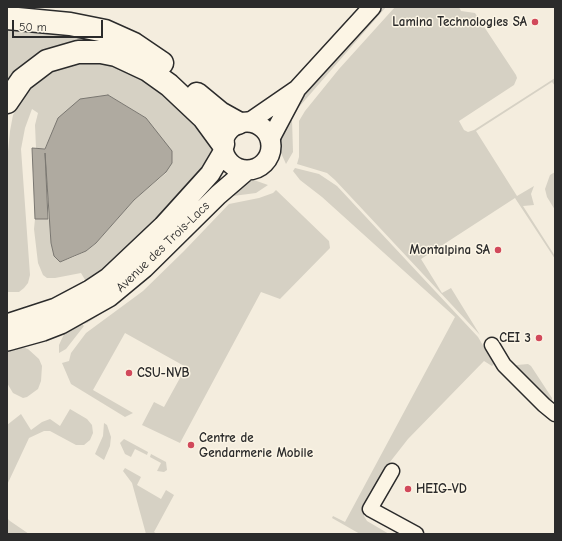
<!DOCTYPE html>
<html>
<head>
<meta charset="utf-8">
<style>
	body { margin:0 }
	#map { position:relative; width:562px; height:541px; overflow:hidden; background:#f4edde; font-family:"Comic Neue",sans-serif }
	canvas { display:block }
	.frame { position:absolute; inset:0; border:8px solid #2b2b2b; pointer-events:none }
	.scale { position:absolute; left:12px; top:20px; width:91px; height:18px; box-sizing:border-box; border:2px solid #2b2b2b; border-top:0; padding-left:5px; font-size:12px; line-height:14px; white-space:nowrap; color:#2b2b2b; -webkit-text-stroke:3px #fcf5e5; paint-order:stroke }
</style>
</head>
<body>
<div id="map">
<canvas width="562" height="541"></canvas>
<div class="frame"></div>
<div class="scale">50 m</div>
</div>
<script>
const ctx = document.querySelector('canvas').getContext('2d');
ctx.lineJoin = 'round';
function fillPath(path, color) {
  ctx.fillStyle = color;
  ctx.fill(path, 'evenodd');
}
function shape(rows) {
  const path = new Path2D();
  for (const r of rows) {
    if (r.length === 3) {
      path.moveTo(r[0] + r[2], r[1]);
      path.arc(r[0], r[1], r[2], 0, 2 * Math.PI);
      continue;
    }
    path.moveTo(r[0], r[1]);
    for (let i = 2; i < r.length; i += 2) path.lineTo(r[i], r[i + 1]);
  }
  return path;
}
function stroke(path, color, width, dash) {
  ctx.strokeStyle = color;
  ctx.lineWidth = width;
  ctx.lineCap = dash ? 'butt' : 'round';
  ctx.setLineDash(dash || []);
  ctx.stroke(path);
}
function drawText(font, color, halo, rows, align = 'center') {
  ctx.font = font + ' "Comic Neue",sans-serif';
  ctx.lineWidth = 3;
  ctx.setLineDash([]);
  ctx.textBaseline = 'middle';
  ctx.strokeStyle = halo;
  ctx.fillStyle = color;
  for (const [text, x, y, turn = 0] of rows) {
    ctx.save();
    ctx.translate(x, y);
    ctx.rotate((+turn || 0) * Math.PI / 180);
    ctx.textAlign = isNaN(turn) ? turn : align;
    if (halo) ctx.strokeText(text, 0, 0);
    ctx.fillText(text, 0, 0);
    ctx.restore();
  }
}
fillPath(shape([
	[382,7,386,7,299,107,292,119,293,152,286,164,281,153,279,144,280,133,286,120,308,91],
	[395,7,459,7,461,11,475,13,516,75,517,78,514,85,459,121,464,130,468,132,474,130,555,78,555,86,552,82,476,131,517,196,534,186,531,194,534,205,523,206,555,256,555,259,515,198,421,259,442,293,451,288,480,335,335,180,327,173,297,164,299,157,299,121,305,111,339,69],
	[7,22,115,39,90,45,7,90],
	[104,62,129,71,151,84,202,131,212,147,208,163,129,250,87,283,81,273,55,278,47,278,43,275,38,263,34,229,35,219,50,219,51,243,60,262,74,257,86,251,96,243,134,200,166,173,146,118,108,95,47,144,45,148,36,148,35,125,38,113,32,109,25,128,21,149,30,275,28,283,24,288,19,292,8,292,7,162,10,131,13,115,27,92,51,72,74,63],
	[295,168,319,174,337,186,478,337,494,364,492,366,484,361,408,439,390,462,364,509,364,516,367,521,389,534,360,534,332,518,333,516,345,522,455,317,322,197,300,180,293,171],
	[555,172,555,210,547,197,545,189,550,175],
	[251,179,268,185,256,193,233,196,222,202,152,274,122,300,87,323,82,324,84,326,66,349,59,353,59,345,65,332,220,198],
	[276,190,329,241,330,248,280,299,261,292,180,443,142,425,154,402,164,407,186,367,125,333,93,390,133,413,125,417,71,384,62,363,69,361,71,353,86,333,143,291,184,251,229,204,259,198,273,193],
	[7,346,19,346,28,349,39,359,42,366,41,381,38,389,27,397,23,398,13,393,7,383],
	[528,364,531,366,552,398,552,401,548,401,515,367,517,365],
	[70,409,87,419,92,425,93,433,90,440,84,445,76,445,50,431,44,431,29,438,7,485,7,425,21,414,31,430,42,422,50,419,60,426],
	[104,423,107,425,111,437,110,446,104,460,95,454,103,436],
	[124,439,148,452,147,455,135,449,131,457,125,454,120,443],
	[151,454,166,462,167,470,164,472,157,471,161,463,150,457],
	[125,468,141,477,137,485,161,499,166,490,174,495,154,532,157,534,146,534,132,483,123,471],
	[7,518,10,521,29,534,7,534]
]), '#d6d1c4');
const water = shape([
	[108,95,146,118,172,151,172,163,166,172,134,200,96,243,86,251,60,262,54,256,51,243,45,153,48,219,35,219,32,148,45,149,58,118,80,99,108,95]
]);
fillPath(water, '#afaaa0');
stroke(water, '#7a7771', 1);
const minor = shape([
	[492,345,504,365,544,405,555,414],
	[392,471,370,509,416,534]
]);
const tertiary = shape([
	[249,122,297,89,372,7],
	[270,140,296,91]
]);
const secondary = shape([
	[247,146,24],
	[7,324,56,308,90,290,108,278,163,226,210,174,223,152],
	[7,341,43,331,61,324,109,297,144,268,218,195,247,170]
]);
const motorway = shape([
	[7,18,70,24,105,31,134,44,162,63],
	[197,94,220,113,238,123],
	[7,102,22,80,47,61,78,52,101,52,116,55,148,70,169,85,204,118,223,144]
]);
stroke(minor, '#2b2b2b', 17);
stroke(tertiary, '#2b2b2b', 20);
stroke(secondary, '#2b2b2b', 22);
stroke(motorway, '#2b2b2b', 25);
stroke(minor, '#fcf5e5', 14);
stroke(tertiary, '#fcf5e5', 17);
stroke(secondary, '#fcf5e5', 19);
stroke(motorway, '#fcf5e5', 22);
for (const [x, y, r, color] of [
	[535,22,4,"#d1495b"],
	[498,250,4,"#d1495b"],
	[539,338,4,"#d1495b"],
	[129,373,4,"#d1495b"],
	[191,445,4,"#d1495b"],
	[408,489,4,"#d1495b"]
]) {
  const dot = new Path2D();
  dot.arc(x, y, r, 0, 2 * Math.PI);
  ctx.fillStyle = color;
  ctx.fill(dot);
  stroke(dot, '#fcf5e5', 1.5);
}
drawText('bold 13px', '#2b2b2b', '#fcf5e5', [
	["Lamina Technologies SA",527,22],
	["Montalpina SA",490,250],
	["CEI 3",531,338],
	["CSU-NVB",137,373,"left"],
	["Centre de",199,438,"left"],
	["Gendarmerie Mobile",199,453,"left"],
	["HEIG-VD",416,489,"left"]
], 'right');
drawText('13px', '#2b2b2b', '#fcf5e5', [
	["Avenue des Trois-Lacs",163,247,-44]
]);
</script>
</body>
</html>
